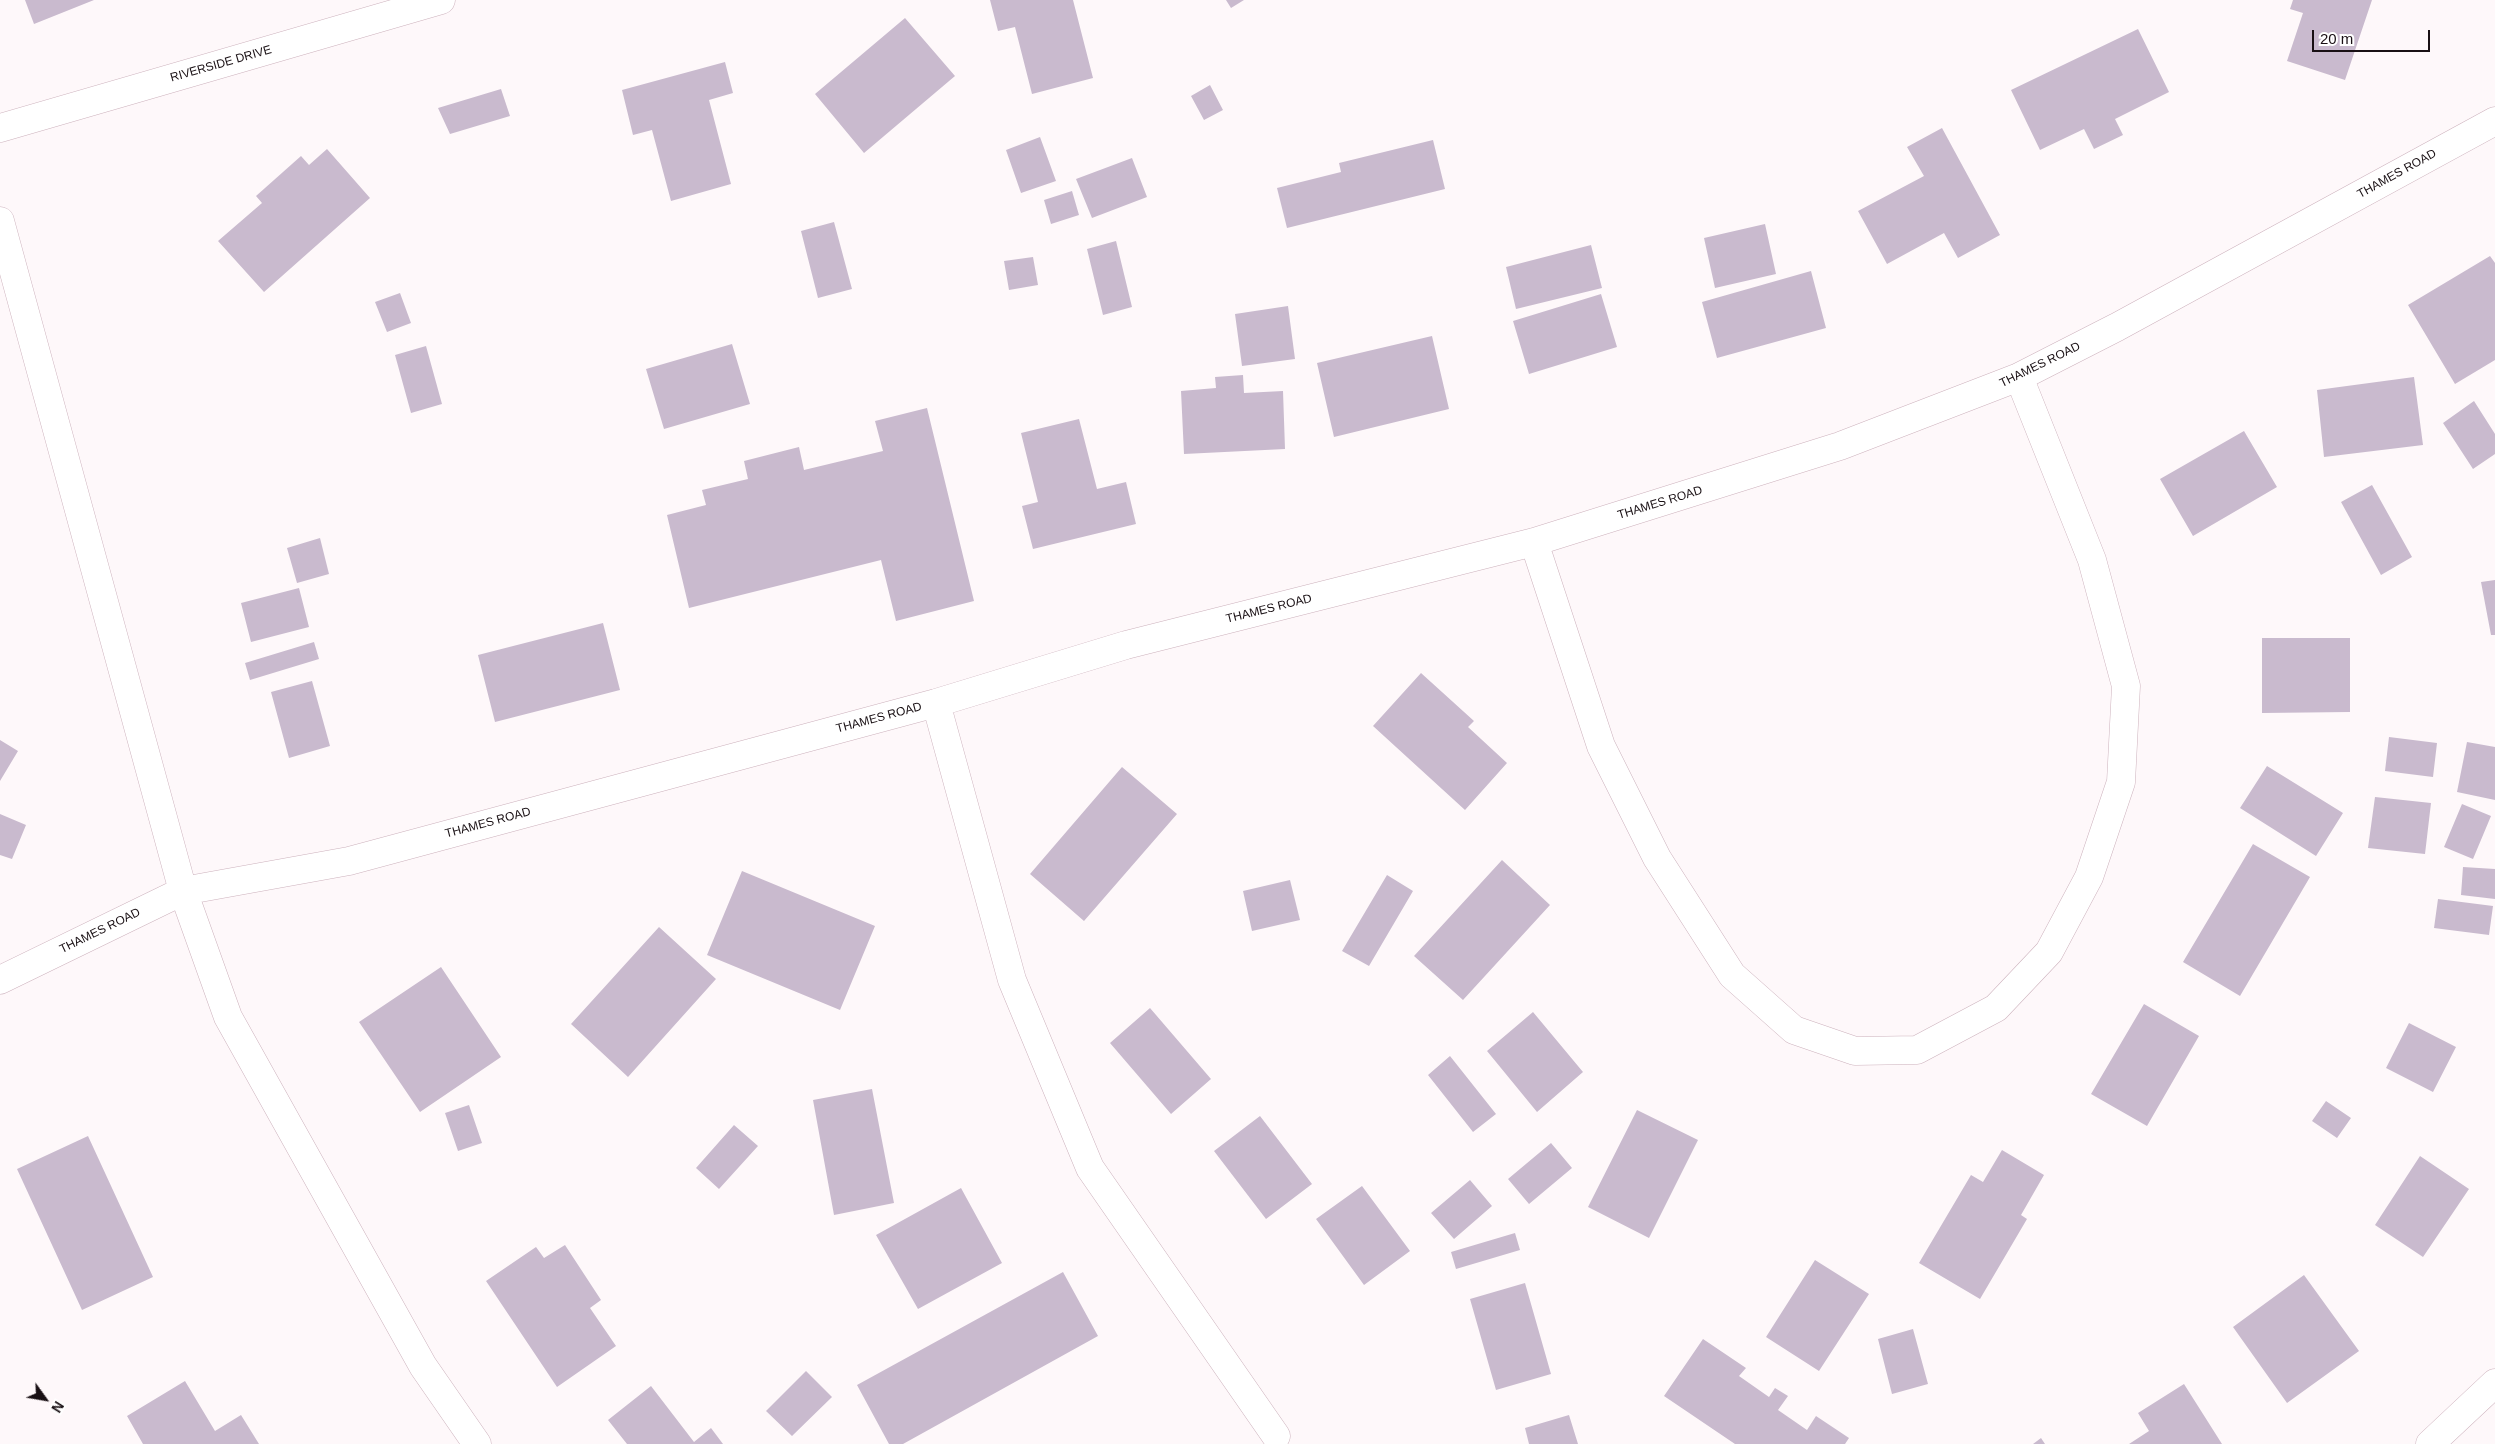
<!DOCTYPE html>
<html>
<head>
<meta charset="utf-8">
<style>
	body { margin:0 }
	#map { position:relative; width:2495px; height:1444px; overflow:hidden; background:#fef8fa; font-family:Helvetica,sans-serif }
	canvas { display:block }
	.north { position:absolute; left:20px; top:1374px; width:50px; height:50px; -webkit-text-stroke:4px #fff; paint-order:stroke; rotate:122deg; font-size:14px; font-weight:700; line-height:20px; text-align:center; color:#191014 }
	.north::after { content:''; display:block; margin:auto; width:18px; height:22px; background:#191014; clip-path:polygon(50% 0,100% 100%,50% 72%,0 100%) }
	.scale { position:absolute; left:2312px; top:30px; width:118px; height:22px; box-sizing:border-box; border:2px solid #191014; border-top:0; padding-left:6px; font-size:15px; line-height:18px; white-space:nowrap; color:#191014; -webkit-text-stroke:4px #fff; paint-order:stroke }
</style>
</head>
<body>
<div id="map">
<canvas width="2495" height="1444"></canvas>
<div class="north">N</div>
<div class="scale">20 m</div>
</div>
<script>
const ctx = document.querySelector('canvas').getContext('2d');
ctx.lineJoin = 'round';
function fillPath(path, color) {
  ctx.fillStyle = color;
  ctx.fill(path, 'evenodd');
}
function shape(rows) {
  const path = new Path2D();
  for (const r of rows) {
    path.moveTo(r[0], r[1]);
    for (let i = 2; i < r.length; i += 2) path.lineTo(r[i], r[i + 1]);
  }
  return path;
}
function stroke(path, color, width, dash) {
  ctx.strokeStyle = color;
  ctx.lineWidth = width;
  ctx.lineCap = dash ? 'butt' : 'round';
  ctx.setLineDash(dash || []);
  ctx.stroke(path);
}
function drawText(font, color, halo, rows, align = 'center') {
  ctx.font = font + ' Helvetica,sans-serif';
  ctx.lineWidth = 4;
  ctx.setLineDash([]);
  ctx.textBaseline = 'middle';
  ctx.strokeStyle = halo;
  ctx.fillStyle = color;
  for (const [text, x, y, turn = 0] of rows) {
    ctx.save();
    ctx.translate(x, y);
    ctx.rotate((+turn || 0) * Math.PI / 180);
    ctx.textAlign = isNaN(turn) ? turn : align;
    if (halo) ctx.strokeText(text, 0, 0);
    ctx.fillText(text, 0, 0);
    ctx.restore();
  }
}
fillPath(shape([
	[25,0,94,0,34,24],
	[990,0,1073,0,1093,78,1032,94,1015,27,998,31],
	[1226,0,1244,0,1231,8],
	[2293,0,2372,0,2345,80,2287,61,2303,13,2290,9],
	[905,18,955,76,864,153,815,94],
	[2138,29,2169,92,2115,119,2123,135,2094,149,2084,129,2040,150,2011,90],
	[725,62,733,93,709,100,731,184,671,201,652,130,633,135,622,90],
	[1210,85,1223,110,1204,120,1191,96],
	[501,89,510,116,450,134,438,108],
	[1942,128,2000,235,1958,258,1944,233,1887,264,1858,211,1924,176,1907,147],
	[1040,137,1056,181,1021,193,1006,150],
	[1433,140,1445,189,1287,228,1277,188,1341,172,1339,163],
	[327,149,370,198,264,292,218,241,262,203,256,196,301,156,309,165],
	[1132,158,1147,197,1092,218,1076,179],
	[1072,191,1079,215,1051,224,1044,200],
	[834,222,852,289,818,298,801,231],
	[1765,224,1776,274,1715,288,1704,238],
	[1116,241,1132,307,1103,315,1087,249],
	[1591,245,1602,288,1516,309,1506,267],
	[2490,256,2495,263,2495,360,2455,384,2408,305],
	[1033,257,1038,285,1009,290,1004,261],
	[1811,271,1826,328,1717,358,1702,302],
	[400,293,411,323,387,332,375,302],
	[1601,294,1617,347,1529,374,1513,321],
	[1288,306,1295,359,1242,366,1235,314],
	[1432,336,1449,409,1334,437,1317,363],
	[732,344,750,404,664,429,646,369],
	[426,346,442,404,411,413,395,355],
	[1243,375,1244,393,1283,391,1285,449,1184,454,1181,391,1216,388,1215,377],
	[2414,377,2423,445,2324,457,2317,390],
	[2474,401,2495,434,2495,454,2473,469,2443,423],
	[927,408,974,601,896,621,881,560,689,608,667,515,706,505,702,490,748,479,744,461,799,447,804,470,883,451,875,421],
	[1079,419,1097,489,1126,482,1136,524,1033,549,1022,506,1038,502,1021,433],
	[2244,431,2277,487,2193,536,2160,479],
	[2372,485,2412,557,2381,575,2341,502],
	[320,538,329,574,297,583,287,548],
	[2495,580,2495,635,2491,635,2481,582],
	[299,588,309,627,251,642,241,603],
	[603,623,620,690,495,722,478,655],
	[2262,638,2350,638,2350,712,2262,713],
	[314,642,319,659,250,680,245,663],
	[1421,673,1474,721,1468,727,1507,763,1465,810,1373,726],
	[312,681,330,746,289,758,271,692],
	[2389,737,2437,743,2433,777,2385,771],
	[0,740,18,751,0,781],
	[2467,742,2495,747,2495,800,2457,792],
	[2267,766,2343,813,2316,856,2240,808],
	[1122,767,1177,814,1084,921,1030,874],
	[2375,797,2431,803,2425,854,2368,848],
	[2462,804,2491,816,2473,859,2444,847],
	[0,814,26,825,12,859,0,855],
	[2253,844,2310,877,2240,996,2183,962],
	[1502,860,1550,905,1463,1000,1414,956],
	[2463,867,2495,869,2495,899,2461,895],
	[742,871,875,926,840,1010,707,955],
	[1387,875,1413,891,1369,966,1342,951],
	[1290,880,1300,920,1252,931,1243,891],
	[2438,899,2493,906,2489,935,2434,928],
	[659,927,716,979,628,1077,571,1024],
	[441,967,501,1057,420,1112,359,1022],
	[2144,1004,2199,1036,2147,1126,2091,1094],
	[1150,1008,1211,1079,1171,1114,1110,1043],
	[1533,1012,1583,1072,1537,1112,1487,1051],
	[2409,1023,2456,1047,2433,1092,2386,1068],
	[1450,1056,1496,1114,1473,1132,1428,1075],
	[872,1089,894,1203,834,1215,813,1100],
	[2326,1101,2351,1118,2337,1138,2312,1121],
	[469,1105,482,1143,458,1151,445,1113],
	[1637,1110,1698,1140,1649,1238,1588,1207],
	[1260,1116,1312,1184,1266,1219,1214,1151],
	[734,1125,758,1146,719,1189,696,1168],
	[88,1136,153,1277,82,1310,17,1169],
	[1551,1143,1572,1168,1529,1204,1508,1179],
	[2002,1150,2044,1175,2021,1215,2027,1219,1980,1299,1919,1263,1971,1175,1983,1182],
	[2420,1156,2469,1189,2423,1257,2375,1225],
	[1470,1180,1492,1206,1454,1239,1431,1213],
	[1362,1186,1410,1251,1364,1285,1316,1219],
	[961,1188,1002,1263,918,1309,876,1235],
	[1515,1233,1520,1250,1456,1269,1451,1252],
	[565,1245,601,1300,590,1308,616,1346,557,1387,486,1281,536,1247,544,1258],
	[1815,1260,1869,1294,1819,1371,1766,1337],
	[1063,1272,1098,1336,903,1444,889,1444,857,1385],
	[2304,1275,2359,1351,2287,1403,2233,1327],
	[1525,1283,1551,1374,1496,1390,1470,1299],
	[1913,1329,1928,1384,1892,1394,1878,1339],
	[1703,1339,1746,1368,1739,1376,1769,1397,1775,1388,1788,1396,1778,1410,1807,1430,1816,1416,1849,1438,1845,1444,1735,1444,1664,1396],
	[806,1371,832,1397,792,1436,766,1411],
	[185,1381,215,1431,241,1415,259,1444,143,1444,127,1416],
	[2184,1384,2222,1444,2129,1444,2149,1431,2138,1413],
	[651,1386,694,1442,711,1428,723,1444,627,1444,608,1420],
	[1569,1415,1578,1444,1529,1444,1525,1428],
	[2041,1438,2045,1444,2033,1444]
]), '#c9bace');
const street = shape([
	[0,128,441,0],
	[0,221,183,891,228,1017,423,1366,477,1444],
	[1534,542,1601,746,1657,858,1732,975,1794,1030,1855,1051,1917,1050,1996,1008,2049,952,2089,877,2121,782,2126,686,2092,560,2019,377],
	[936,703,1012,980,1090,1168,1276,1436],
	[0,980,183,891,349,861,936,703,1126,645,1534,542,1840,446,2019,377,2117,327,2495,121],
	[2430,1444,2495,1383]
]);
stroke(street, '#cdb2bd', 29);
stroke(street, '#fff', 28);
drawText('12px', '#191014', '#fff', [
	["RIVERSIDE DRIVE",221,64,-16],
	["THAMES ROAD",2397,174,-29],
	["THAMES ROAD",2040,365,-26],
	["THAMES ROAD",1660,503,-17],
	["THAMES ROAD",1269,609,-14],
	["THAMES ROAD",879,718,-15],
	["THAMES ROAD",488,823,-15],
	["THAMES ROAD",100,931,-26]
]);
</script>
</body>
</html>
